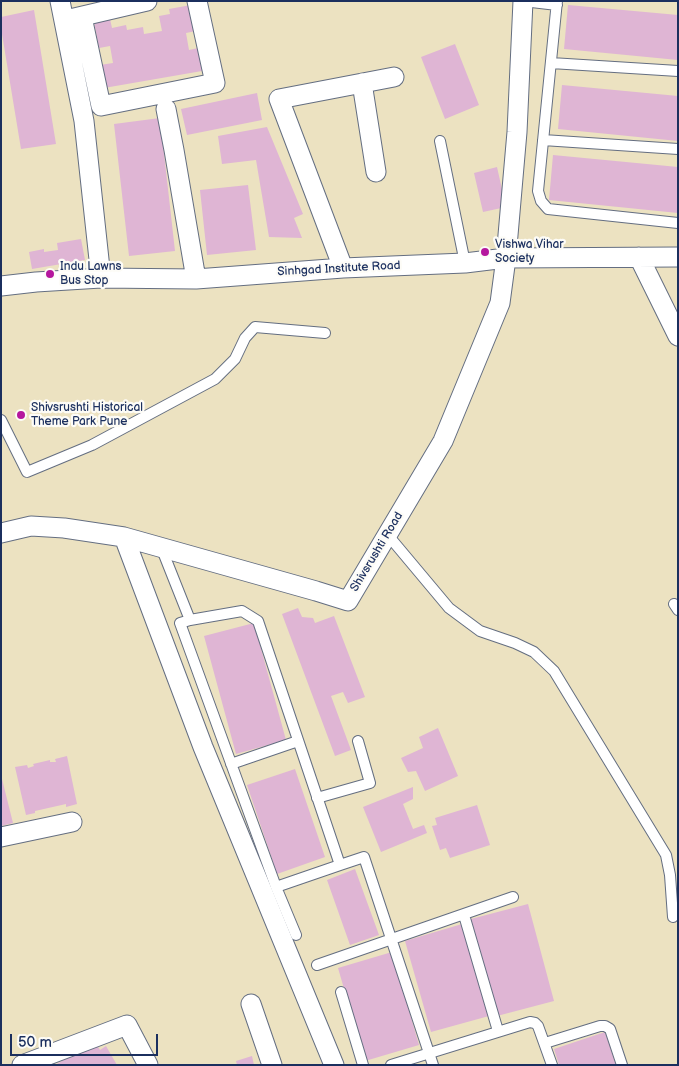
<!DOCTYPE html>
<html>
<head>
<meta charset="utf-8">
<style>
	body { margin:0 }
	#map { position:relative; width:679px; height:1066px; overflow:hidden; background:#ece2c1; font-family:"Balsamiq Sans",sans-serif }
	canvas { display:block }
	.frame { position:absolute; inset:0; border:2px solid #1b2f5e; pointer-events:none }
	.scale { position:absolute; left:10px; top:1034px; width:148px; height:22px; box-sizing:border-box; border:2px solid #1b2f5e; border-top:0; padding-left:6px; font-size:15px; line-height:18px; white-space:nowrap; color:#1b2f5e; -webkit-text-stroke:4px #fdfcf7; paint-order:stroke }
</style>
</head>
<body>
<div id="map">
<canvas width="679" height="1066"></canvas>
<div class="frame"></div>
<div class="scale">50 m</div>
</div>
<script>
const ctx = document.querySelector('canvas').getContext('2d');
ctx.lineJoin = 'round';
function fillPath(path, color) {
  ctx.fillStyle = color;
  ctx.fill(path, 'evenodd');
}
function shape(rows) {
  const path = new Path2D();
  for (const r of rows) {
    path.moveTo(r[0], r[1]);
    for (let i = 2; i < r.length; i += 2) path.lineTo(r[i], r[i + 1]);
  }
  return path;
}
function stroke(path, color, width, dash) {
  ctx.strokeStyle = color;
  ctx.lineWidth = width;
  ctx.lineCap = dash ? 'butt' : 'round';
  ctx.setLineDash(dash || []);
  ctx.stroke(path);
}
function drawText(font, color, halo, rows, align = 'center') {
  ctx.font = font + ' "Balsamiq Sans",sans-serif';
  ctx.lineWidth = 4.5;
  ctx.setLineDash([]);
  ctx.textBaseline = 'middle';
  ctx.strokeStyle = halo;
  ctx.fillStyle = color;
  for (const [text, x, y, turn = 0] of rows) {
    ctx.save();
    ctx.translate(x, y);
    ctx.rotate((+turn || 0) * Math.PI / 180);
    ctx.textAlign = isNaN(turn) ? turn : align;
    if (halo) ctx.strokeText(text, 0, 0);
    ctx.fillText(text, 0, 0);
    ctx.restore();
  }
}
fillPath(shape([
	[191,5,196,31,186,33,189,50,198,48,202,71,104,88,100,65,113,63,110,46,99,48,94,22,110,19,112,28,126,25,127,30,143,27,144,34,162,31,159,16,170,14,169,9],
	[568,5,678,15,678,60,564,49],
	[34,10,56,144,21,149,1,28,1,17],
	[455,44,479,105,445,119,421,57],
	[562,85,678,96,678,141,558,129],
	[257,93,262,120,187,135,181,109],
	[160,118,175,251,129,256,114,124],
	[267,127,303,214,294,218,302,238,269,237,256,160,222,164,218,136],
	[553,155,678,167,678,213,549,200],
	[497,167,506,207,483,212,474,173],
	[248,185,256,250,207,255,200,190],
	[81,239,85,260,32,269,29,252,44,249,44,252,58,250,57,243],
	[298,608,302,617,313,618,315,623,334,616,365,697,348,703,343,692,331,696,351,750,335,756,282,614],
	[254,623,286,740,236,754,204,636],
	[438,728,458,776,425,791,416,771,408,772,401,758,423,748,419,737],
	[67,756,77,804,66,807,66,804,35,811,35,813,26,815,15,767,27,765,28,768,34,766,33,764,50,760,50,762,56,762,55,759],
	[295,769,325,857,277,874,247,785],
	[1,775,13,823,1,826],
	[413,787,413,799,403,804,413,829,424,825,427,833,381,852,363,807],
	[477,805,490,845,450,858,446,848,440,850,432,826,437,825,435,818],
	[355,869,379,935,350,945,327,880],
	[528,904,554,1001,497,1016,471,919],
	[462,924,489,1016,431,1032,405,941],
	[392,952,419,1045,365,1061,338,968],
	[605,1032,616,1065,559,1065,554,1049],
	[95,1042,100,1050,106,1046,117,1065,55,1065],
	[252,1056,254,1065,237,1065,236,1061]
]), '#dfb5d4');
const lane = shape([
	[523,1,557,5],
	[557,1,538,191,541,201,548,209,678,223],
	[551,63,678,71],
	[543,140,678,149],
	[440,141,465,263],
	[1,420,27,472,92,445,215,379,235,359,245,338,255,327,325,333],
	[387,534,449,608,480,631,515,643,534,652,554,671,666,855,670,875,673,917],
	[161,547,190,620,242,611,258,621,340,865,364,857,433,1065],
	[674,604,678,610],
	[190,620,180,623,276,887,296,935],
	[231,764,298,741],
	[317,798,370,783,358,741],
	[276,887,340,865],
	[464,915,498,1031],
	[317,965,513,897],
	[341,992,363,1065],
	[545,1043,600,1026,605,1026,610,1029,622,1065],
	[391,1065,530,1022,535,1023,538,1026,552,1065]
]);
const street = shape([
	[60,1,84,121,101,278],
	[82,17,101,106,215,83,197,1],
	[70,19,147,1],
	[362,83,376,172],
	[166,109,174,150,196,279],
	[639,257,678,336],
	[343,268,279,99,394,77],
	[1,286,36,282,101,278,196,279,343,268,465,263,506,258,678,257],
	[1,533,31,526,64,528,124,537,316,591,348,601,443,441,500,303,506,258,517,132,523,1],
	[124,537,203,747,334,1065],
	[1,837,72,822],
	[251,1004,272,1065],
	[22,1065,127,1025,148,1065]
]);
stroke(lane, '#646e81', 12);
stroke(street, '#646e81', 21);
stroke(lane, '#fff', 10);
stroke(street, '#fff', 19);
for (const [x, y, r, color] of [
	[485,252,5,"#b5179e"],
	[50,274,5,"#b5179e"],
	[21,415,5,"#b5179e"]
]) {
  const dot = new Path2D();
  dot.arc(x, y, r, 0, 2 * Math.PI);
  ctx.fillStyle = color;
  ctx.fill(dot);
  stroke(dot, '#fdfcf7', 2);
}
drawText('12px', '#1b2f5e', '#fdfcf7', [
	["Vishwa Vihar",495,245],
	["Society",495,259],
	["Indu Lawns",60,267],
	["Bus Stop",60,281],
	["Shivsrushti Historical",31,408],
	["Theme Park Pune",31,422]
], 'left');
drawText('12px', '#1b2f5e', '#fdfcf7', [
	["Sinhgad Institute Road",339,269,-3],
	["Shivsrushti Road",377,552,-59]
]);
</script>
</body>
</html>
